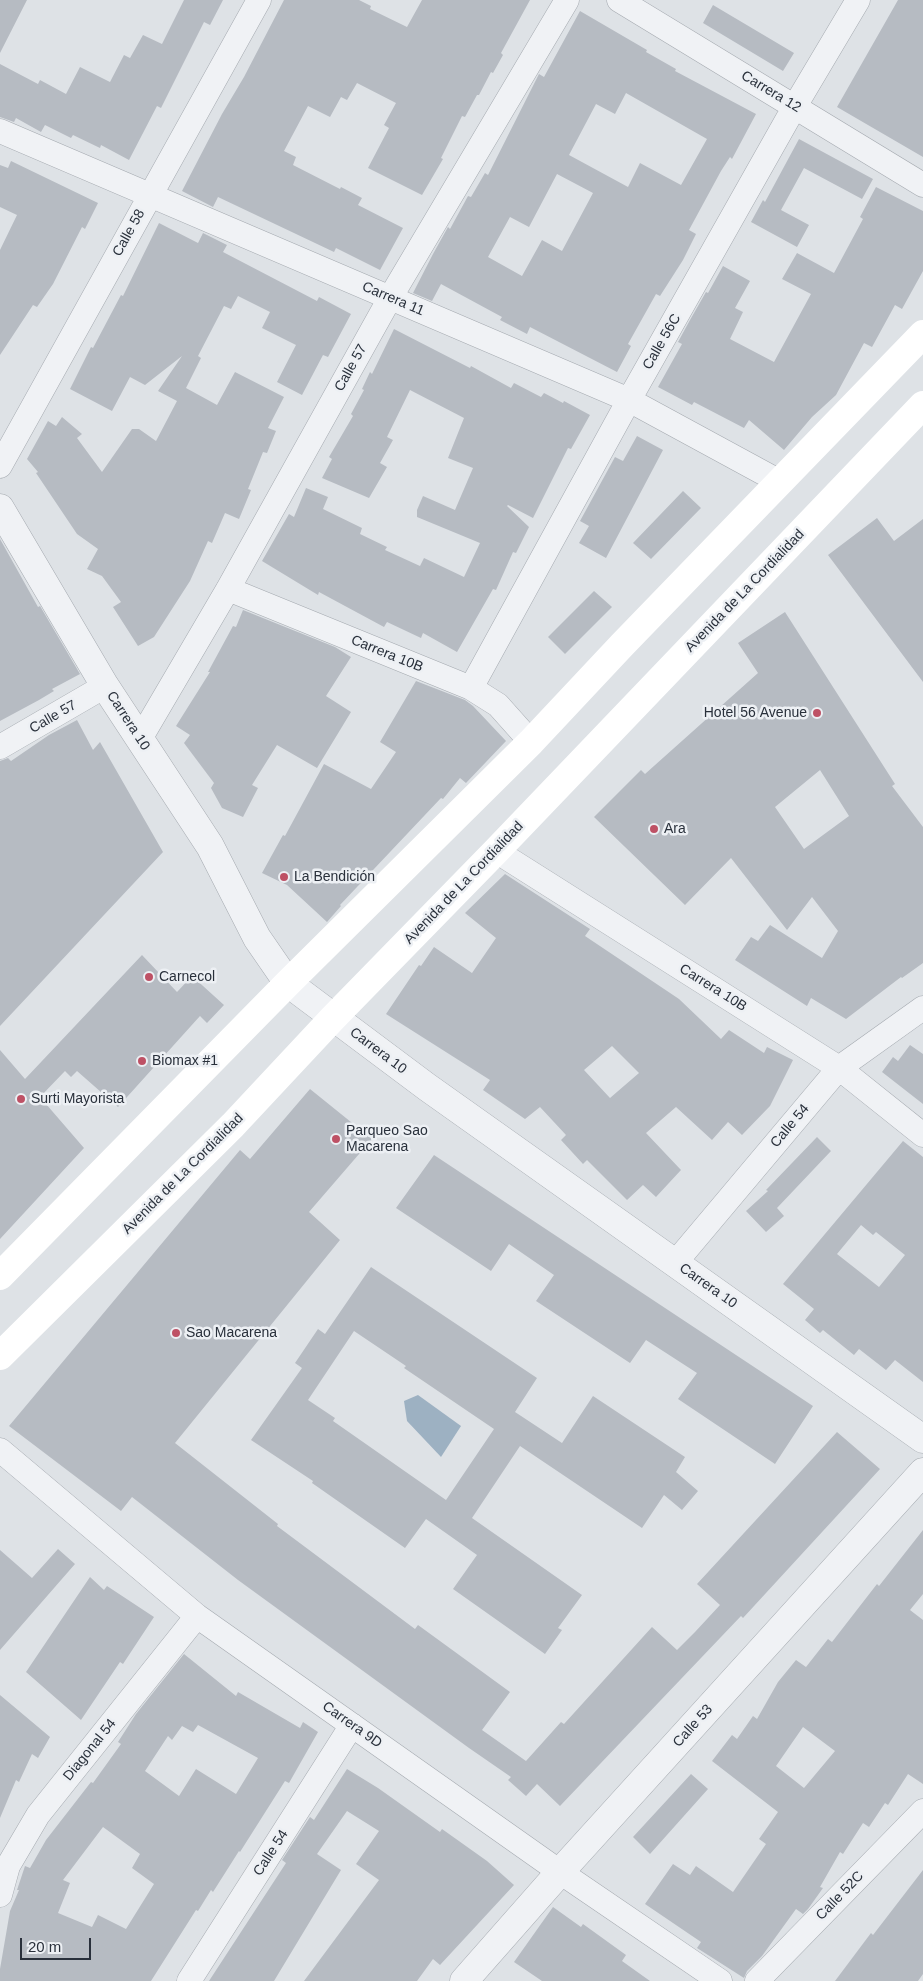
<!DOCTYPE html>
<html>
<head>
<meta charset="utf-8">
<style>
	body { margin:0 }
	#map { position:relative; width:923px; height:1981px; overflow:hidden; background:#dee2e6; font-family:Arial,sans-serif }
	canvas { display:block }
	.scale { position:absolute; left:20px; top:1938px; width:71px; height:22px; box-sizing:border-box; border:2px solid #29303b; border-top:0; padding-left:6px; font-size:15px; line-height:18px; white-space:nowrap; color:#29303b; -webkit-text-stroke:4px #edf0f4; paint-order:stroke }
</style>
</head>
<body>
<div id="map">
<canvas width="923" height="1981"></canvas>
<div class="scale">20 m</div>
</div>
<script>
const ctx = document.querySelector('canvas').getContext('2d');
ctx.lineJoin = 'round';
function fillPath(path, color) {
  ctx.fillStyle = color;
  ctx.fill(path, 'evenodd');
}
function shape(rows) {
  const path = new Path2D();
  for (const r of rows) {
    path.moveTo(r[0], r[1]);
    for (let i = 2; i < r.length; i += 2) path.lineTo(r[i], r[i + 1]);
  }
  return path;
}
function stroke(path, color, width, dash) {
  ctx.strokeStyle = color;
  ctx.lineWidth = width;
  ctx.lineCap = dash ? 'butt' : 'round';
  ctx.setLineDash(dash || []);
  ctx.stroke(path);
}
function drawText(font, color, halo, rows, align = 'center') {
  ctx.font = font + ' Arial,sans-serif';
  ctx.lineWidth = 5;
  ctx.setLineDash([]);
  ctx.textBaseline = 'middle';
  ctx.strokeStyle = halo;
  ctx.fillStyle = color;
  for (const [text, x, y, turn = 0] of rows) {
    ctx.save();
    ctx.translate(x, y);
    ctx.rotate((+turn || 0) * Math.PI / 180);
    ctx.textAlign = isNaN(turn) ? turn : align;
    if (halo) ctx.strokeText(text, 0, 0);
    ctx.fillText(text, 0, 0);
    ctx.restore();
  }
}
fillPath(shape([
	[418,1395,461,1426,441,1457,407,1421,404,1401]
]), '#9db1c2');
fillPath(shape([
	[0,0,27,0,0,53],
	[184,0,223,0,210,25,204,22,161,108,157,106,129,160,101,145,100,148,73,135,71,138,45,125,41,132,16,118,14,122,0,117,0,64,38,84,40,80,66,94,80,67,110,82,124,55,130,58,143,35,162,44],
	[284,0,359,0,371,6,370,9,407,27,422,0,530,0,501,53,503,55,493,73,491,72,479,95,477,95,465,117,462,116,441,158,443,159,422,195,368,168,389,128,384,125,396,103,357,83,347,100,341,97,330,117,308,106,284,151,296,157,293,165,340,189,341,187,362,198,358,205,403,228,380,270,336,248,334,252,218,197,213,207,182,191,222,114,244,77],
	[898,0,923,0,923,157,837,107],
	[713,5,794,53,783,71,703,23],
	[580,11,647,50,646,52,676,69,675,71,756,114,732,159,730,157,721,171,689,230,696,234,683,260,660,296,656,294,628,344,631,346,617,372,530,327,527,334,500,320,502,317,441,284,432,301,413,293,433,254,448,227,450,229,468,196,471,197,485,173,488,175,539,74,544,77],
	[626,93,707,139,681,185,640,163,628,187,569,155,596,104,615,114],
	[557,174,593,193,562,251,542,240,522,276,488,257,510,217,529,227],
	[799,139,873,179,862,199,804,168,781,210,809,225,797,247,751,222,763,200,765,202],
	[11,161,98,203,85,229,82,227,53,284,37,307,33,305,0,355,0,250,17,215,0,207,0,165,8,168],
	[876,187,923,211,923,271,902,309,895,305,872,347,864,343,836,395,812,417,784,450,749,420,744,428,694,402,692,405,658,387,682,344,678,342,690,320,706,292,708,293,723,266,750,281,735,308,743,312,730,339,774,362,811,294,782,279,797,253,834,273,863,219,860,217],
	[159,223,198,243,203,233,227,245,223,252,317,301,319,297,351,314,328,357,323,355,302,395,277,382,296,345,262,328,270,312,238,296,231,309,224,306,198,356,201,358,186,388,217,405,235,372,284,397,268,428,276,431,267,453,263,452,248,489,251,490,239,519,225,513,212,543,208,541,190,581,154,637,138,646,113,607,121,602,102,576,87,569,98,549,77,534,36,473,38,472,27,459,48,421,56,426,62,417,82,434,77,438,102,472,132,429,139,429,156,441,177,401,158,391,182,356,145,385,130,377,112,411,70,389,91,347,93,348,121,295,123,296],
	[394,329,470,368,471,366,511,388,514,383,541,397,544,393,563,403,564,401,590,415,571,449,568,448,533,518,508,505,507,506,529,527,516,553,513,552,496,590,493,589,457,652,423,633,421,638,387,622,384,627,319,592,318,595,262,561,289,514,294,517,306,488,328,497,323,509,362,528,360,534,387,547,385,550,420,566,424,558,464,577,480,543,417,517,417,510,423,496,455,510,473,468,448,458,464,418,410,390,387,437,393,440,380,463,387,467,369,498,322,478,332,459,329,457,353,416,351,414,364,390,362,389,370,372,372,374],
	[637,436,663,450,606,558,579,543,589,526,580,521,615,457,623,461],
	[683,491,701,508,651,559,633,543],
	[877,518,894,541,923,519,923,682,828,555],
	[0,539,38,607,40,606,80,674,52,689,54,691,39,700,0,721],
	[594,591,612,607,565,654,548,637],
	[243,610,335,647,351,657,326,696,351,712,317,768,277,745,252,785,258,788,243,817,222,808,211,788,214,783,184,743,190,735,176,726,210,672,208,672,233,626,236,627],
	[785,612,895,784,892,786,923,827,923,963,902,978,901,977,846,1019,811,998,807,1006,735,960,751,937,758,941,770,925,822,958,838,931,812,897,787,930,731,858,685,905,594,817,641,770,645,774,758,673,738,643],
	[820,770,849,816,804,849,775,807],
	[416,681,465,700,473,706,506,741,466,783,460,778,443,799,441,798,340,905,341,906,327,922,287,885,262,873,283,835,285,836,324,764,371,789,396,752,380,742],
	[77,720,93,750,100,742,163,852,0,1026,0,761,8,758,11,761,49,735],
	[505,874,590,929,585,936,679,999,721,1039,729,1030,764,1053,767,1047,793,1060,770,1106,742,1135,728,1122,712,1140,676,1107,646,1133,681,1170,656,1197,643,1185,627,1200,587,1160,583,1164,561,1140,566,1135,540,1107,525,1119,483,1090,490,1080,386,1014,419,965,421,966,434,947,472,973,496,938,465,913],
	[612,1046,639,1073,610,1098,584,1070],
	[142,955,177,992,192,976,224,1005,207,1023,200,1016,118,1107,77,1071,71,1077,65,1071,40,1097,84,1148,0,1239,0,1050,25,1079],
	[910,1045,923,1054,923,1104,882,1072,893,1057,898,1061],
	[310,1089,372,1139,309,1212,340,1240,175,1443,278,1524,277,1526,415,1629,418,1625,510,1692,482,1730,526,1761,561,1722,564,1724,652,1627,677,1650,695,1632,720,1605,697,1584,837,1432,880,1469,743,1618,741,1616,560,1806,537,1784,526,1796,508,1780,511,1777,469,1748,238,1580,132,1497,121,1511,9,1426,240,1150,250,1159],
	[817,1137,831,1151,777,1208,784,1216,766,1232,746,1211,768,1191,766,1190],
	[903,1141,923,1157,923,1382,895,1360,886,1370,859,1349,854,1355,823,1330,820,1333,805,1320,814,1309,783,1284],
	[861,1225,873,1235,876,1232,905,1255,879,1287,837,1254],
	[434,1155,813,1406,775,1464,678,1399,697,1373,646,1340,630,1363,536,1301,554,1275,509,1244,491,1271,396,1208],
	[371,1267,537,1378,515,1412,562,1443,593,1396,685,1457,676,1472,698,1491,682,1510,664,1495,642,1528,520,1446,472,1518,582,1595,558,1628,562,1630,545,1654,453,1589,477,1555,426,1519,405,1548,312,1483,313,1481,251,1440,302,1368,295,1363,318,1329,325,1334],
	[354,1331,406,1366,404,1368,494,1429,446,1500,333,1421,335,1418,308,1400],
	[923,1530,923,1594,910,1610,923,1620,923,1784,908,1774,888,1805,885,1803,869,1827,863,1823,843,1854,840,1852,820,1887,823,1888,808,1909,803,1914,796,1909,762,1956,747,1971,744,1978,697,1948,701,1942,645,1904,673,1864,690,1875,696,1866,733,1892,766,1844,759,1839,778,1812,712,1761,732,1735,737,1739,753,1716,757,1719,778,1682,796,1660,806,1667,828,1639,832,1642,877,1584,879,1586],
	[803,1727,835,1751,804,1788,776,1766],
	[58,1549,75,1564,0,1650,0,1550,32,1578],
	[90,1577,104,1590,107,1586,154,1617,123,1664,120,1662,81,1720,26,1672],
	[184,1654,236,1696,238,1692,300,1728,303,1722,318,1732,289,1783,285,1781,240,1852,239,1851,213,1892,211,1890,198,1911,196,1910,151,1981,0,1981,0,1969,10,1911,19,1890,17,1890,25,1866,30,1868,46,1840,91,1782,93,1783,121,1744,118,1742,136,1714],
	[198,1725,258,1758,236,1794,196,1769,179,1796,145,1771,168,1736,172,1740,182,1726,193,1732],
	[103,1827,140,1854,132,1868,154,1884,126,1929,98,1915,92,1927,58,1913,70,1883,63,1880],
	[0,1695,50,1737,38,1758,32,1754,19,1782,16,1780,0,1818],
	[347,1769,378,1788,440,1832,442,1829,487,1861,514,1885,440,1965,433,1959,417,1981,304,1981,379,1880,356,1864,379,1831,347,1811,317,1854,341,1870,274,1981,209,1981,286,1863,282,1860,310,1817,314,1820],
	[691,1774,708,1789,650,1854,633,1837],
	[923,1870,923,1974,918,1981,835,1981,871,1933,873,1935],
	[553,1907,581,1927,583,1924,626,1955,622,1961,650,1981,542,1981,514,1962]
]), '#b6bbc2');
const minor = shape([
	[619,0,923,185],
	[0,131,629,400,780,482],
	[0,466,259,0],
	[228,589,471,688,498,705,531,742],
	[471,688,629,400,795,106,858,0],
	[140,739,228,589,390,298,567,0],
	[0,747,105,686],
	[496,851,839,1068,923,1135],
	[675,1263,839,1068,923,1008],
	[0,1450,197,1616,560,1872,720,1981],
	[0,1895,8,1866,38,1815,197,1616],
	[189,1981,352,1725],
	[757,1981,923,1811]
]);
const tertiary = shape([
	[0,508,105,686,210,846,257,938,288,983,427,1087,923,1439],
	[464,1981,560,1872,923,1472]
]);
stroke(minor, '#a4a9af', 25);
stroke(tertiary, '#a4a9af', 29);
stroke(minor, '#f0f2f5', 24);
stroke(tertiary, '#f0f2f5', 28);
stroke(shape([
	[0,1276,288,983,531,742,622,645,923,334],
	[0,1356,233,1125,333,1018,496,851,923,405]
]), '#fff', 28);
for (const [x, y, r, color] of [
	[817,713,5,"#be5165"],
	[654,829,5,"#be5165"],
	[284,877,5,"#be5165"],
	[149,977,5,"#be5165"],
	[142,1061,5,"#be5165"],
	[21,1099,5,"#be5165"],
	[336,1139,5,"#be5165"],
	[176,1333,5,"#be5165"]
]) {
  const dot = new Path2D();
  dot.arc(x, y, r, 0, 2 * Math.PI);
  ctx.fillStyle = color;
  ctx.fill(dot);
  stroke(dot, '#edf0f4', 2);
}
drawText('14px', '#29303b', '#edf0f4', [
	["Carrera 12",771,92,31],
	["Calle 58",129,233,-61],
	["Carrera 11",393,299,23],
	["Calle 56C",662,342,-60],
	["Calle 57",351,368,-61],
	["Avenida de La Cordialidad",745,591,-46],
	["Carrera 10B",387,654,22],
	["Calle 57",53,717,-30],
	["Carrera 10",128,721,57],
	["Avenida de La Cordialidad",464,883,-46],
	["Carrera 10B",713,988,32],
	["Carrera 10",378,1051,37],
	["Calle 54",790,1126,-50],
	["Avenida de La Cordialidad",183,1174,-45],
	["Carrera 10",708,1286,35],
	["Carrera 9D",352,1725,35],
	["Calle 53",693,1726,-48],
	["Diagonal 54",90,1750,-51],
	["Calle 54",271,1853,-57],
	["Calle 52C",840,1896,-46]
]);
drawText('14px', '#29303b', '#edf0f4', [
	["Hotel 56 Avenue",807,713,"right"],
	["Ara",664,829],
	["La Bendición",294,877],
	["Carnecol",159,977],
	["Biomax #1",152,1061],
	["Surti Mayorista",31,1099],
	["Parqueo Sao",346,1131],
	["Macarena",346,1147],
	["Sao Macarena",186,1333]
], 'left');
</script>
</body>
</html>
